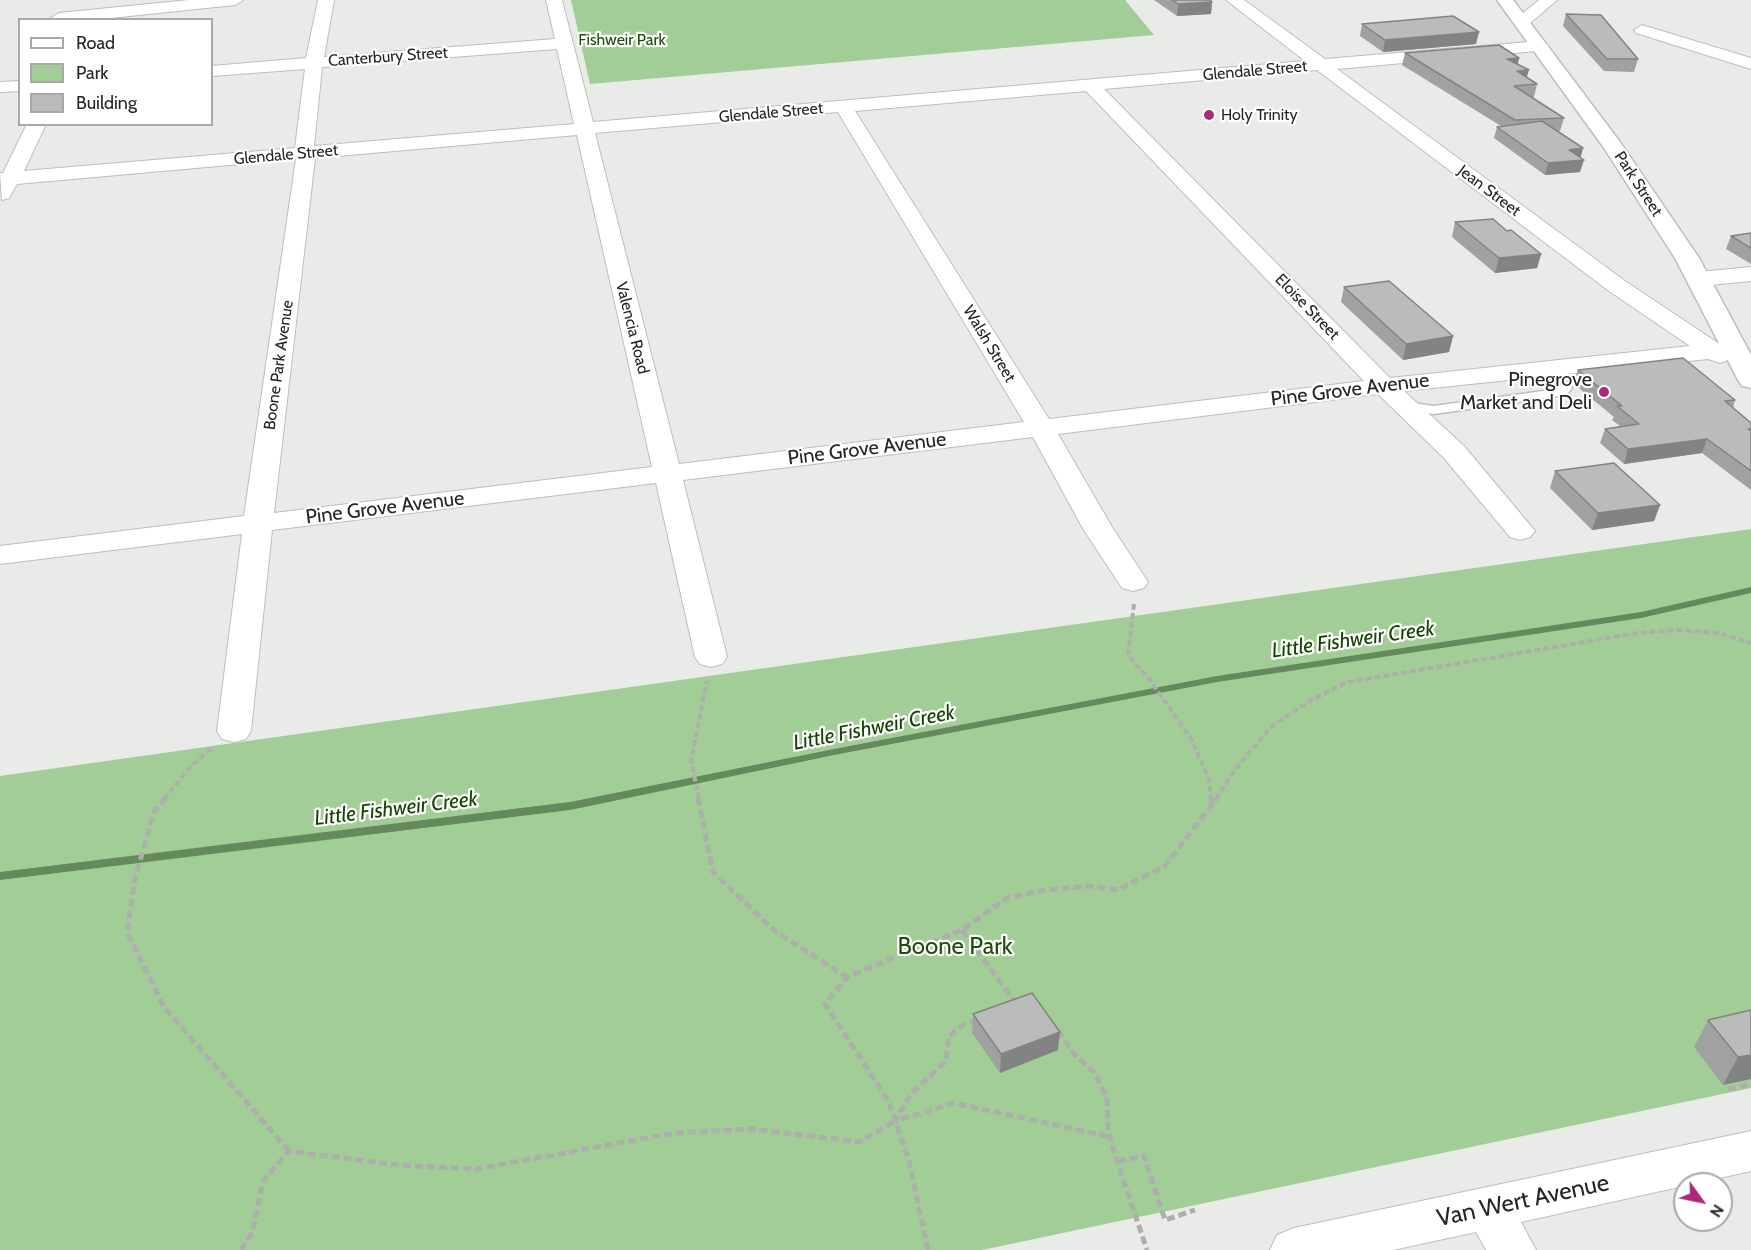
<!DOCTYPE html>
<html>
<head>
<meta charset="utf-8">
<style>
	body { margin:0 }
	#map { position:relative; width:1751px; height:1250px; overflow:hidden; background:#e8ebe7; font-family:Cabin,sans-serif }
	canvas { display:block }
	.legend { position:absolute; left:18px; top:18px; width:195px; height:108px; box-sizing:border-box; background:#fff; border:2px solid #a7a8a7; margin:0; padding:8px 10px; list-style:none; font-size:18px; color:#242524 }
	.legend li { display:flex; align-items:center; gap:12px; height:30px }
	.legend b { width:30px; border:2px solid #a7a8a7 }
	.north { position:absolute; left:1673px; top:1172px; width:60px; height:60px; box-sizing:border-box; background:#fff; border:2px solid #a7a8a7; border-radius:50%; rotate:123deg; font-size:16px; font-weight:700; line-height:24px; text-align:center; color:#242524 }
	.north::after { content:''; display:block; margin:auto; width:21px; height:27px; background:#ab2976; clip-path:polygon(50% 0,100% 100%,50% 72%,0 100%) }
</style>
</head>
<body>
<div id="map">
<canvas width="1751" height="1250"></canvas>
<ul class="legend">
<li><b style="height:8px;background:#fff"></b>Road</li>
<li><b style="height:16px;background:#a2cd96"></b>Park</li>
<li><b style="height:16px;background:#babcb9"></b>Building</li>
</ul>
<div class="north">N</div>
</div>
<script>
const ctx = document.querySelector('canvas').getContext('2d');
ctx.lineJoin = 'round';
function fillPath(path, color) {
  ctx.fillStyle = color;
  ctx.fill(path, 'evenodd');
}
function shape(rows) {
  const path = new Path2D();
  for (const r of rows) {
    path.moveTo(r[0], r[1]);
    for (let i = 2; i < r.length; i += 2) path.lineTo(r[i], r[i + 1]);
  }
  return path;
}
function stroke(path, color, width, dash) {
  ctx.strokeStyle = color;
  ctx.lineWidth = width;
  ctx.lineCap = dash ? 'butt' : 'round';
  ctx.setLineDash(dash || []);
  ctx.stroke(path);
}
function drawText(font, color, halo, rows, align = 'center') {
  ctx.font = font + ' Cabin,sans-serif';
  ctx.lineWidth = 4.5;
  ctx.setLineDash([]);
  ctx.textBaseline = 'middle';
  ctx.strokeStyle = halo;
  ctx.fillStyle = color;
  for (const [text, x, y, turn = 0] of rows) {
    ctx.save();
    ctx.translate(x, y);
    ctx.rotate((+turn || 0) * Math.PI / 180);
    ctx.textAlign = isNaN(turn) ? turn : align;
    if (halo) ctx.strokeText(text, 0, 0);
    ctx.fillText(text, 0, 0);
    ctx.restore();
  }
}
fillPath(shape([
	[571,0,1125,0,1154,35,590,84],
	[1751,529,1751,1088,982,1250,0,1250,0,776]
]), '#a2cd96');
fillPath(shape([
	[1751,587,1751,593,1641,618,1217,682,834,755,570,810,0,880,0,872,570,802,834,749,1217,676,1641,612,1751,587]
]), '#65885c');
const lane = shape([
	[1545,363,1549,364,1572,388,1566,395,1434,414,1406,410,1400,406,1406,402,1434,406,1558,389,1539,367,1545,363]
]);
const street = shape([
	[189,0,243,0,235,5,91,20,51,18,59,13,189,0],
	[318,0,334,0,324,57,555,39,546,0,562,0,593,122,1305,61,1226,0,1244,0,1325,59,1541,41,1549,46,1547,50,1337,69,1625,281,1718,343,1735,342,1744,344,1747,349,1744,354,1720,363,1708,359,1404,391,1464,446,1530,525,1535,531,1530,537,1520,540,1510,537,1444,458,1378,394,1058,434,1112,527,1148,582,1144,588,1133,591,1122,588,1118,582,1082,527,1033,437,683,480,727,657,722,664,711,667,700,664,695,657,656,483,272,530,251,731,246,739,234,742,222,739,217,731,242,534,0,564,0,546,244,516,296,159,17,184,9,198,2,200,0,173,3,173,27,124,46,124,24,171,295,148,305,69,212,76,212,66,306,58,318,0],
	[557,49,574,124,314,146,322,67,557,49],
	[1317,70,1609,291,1690,346,1390,378,1104,89,1317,70],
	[1086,91,1364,381,1049,419,855,111,1086,91],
	[838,112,1024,422,679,464,595,133,838,112],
	[577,135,652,467,274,513,315,158,577,135],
	[1539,0,1557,0,1529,24,1517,24,1515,21,1517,18,1539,0],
	[1642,25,1751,58,1751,69,1636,33,1634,30,1642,25],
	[20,81,20,91,0,92,0,82,20,81],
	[1751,267,1751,281,1699,286,1691,284,1688,279,1691,274,1699,272,1751,267],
	[1751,1131,1751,1171,1521,1222,1536,1250,1486,1250,1476,1232,1393,1250,1270,1250,1277,1235,1294,1228,1751,1131]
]);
const secondary = shape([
	[1497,0,1513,0,1620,142,1699,258,1751,355,1751,388,1742,386,1738,380,1675,258,1604,148,1497,0]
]);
stroke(lane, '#bdbfbc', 3);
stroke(street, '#bdbfbc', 2);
stroke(secondary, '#bdbfbc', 3);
stroke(shape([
	[1134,604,1128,655,1149,679,1192,740,1209,780,1211,799],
	[164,799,193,764,212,748],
	[699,799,691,760,707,681],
	[1216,799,1234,771,1271,727,1308,702,1348,682,1637,633,1680,630,1718,633,1751,643]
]), '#acafab', 4, [6, 3]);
stroke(shape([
	[166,798,154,812,135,878,127,932,164,1007,289,1151],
	[698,798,713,872,776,932,847,977],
	[1211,798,1212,804],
	[962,930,1015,1002],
	[977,1020,966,1023,949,1036,946,1061,911,1094,895,1121,954,1103,1111,1137],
	[1058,1031,1075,1055,1094,1072,1107,1097,1108,1126,1113,1149,1147,1250],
	[1728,1089,1751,1084],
	[1118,1161,1144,1156,1165,1220,1195,1210],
	[241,1250,252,1233,263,1181,289,1151,397,1165,476,1169,675,1133,752,1129,860,1142,895,1121],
	[928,1250,909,1161,888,1100,825,1004,847,977,962,930,1007,898,1044,890,1089,886,1118,890,1165,866,1217,798]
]), '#acafab', 5, [8, 4]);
fillPath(lane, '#fff');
fillPath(street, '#fff');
fillPath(secondary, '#fff');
fillPath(shape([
	[1154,0,1210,0,1212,2,1211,14,1177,16],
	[1566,14,1638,59,1634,72,1604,71,1563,26],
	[1362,24,1476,44,1383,52,1360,36],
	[1405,53,1519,58,1518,64,1527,78,1537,84,1534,97,1531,97,1564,118,1560,131,1557,131,1581,158,1580,172,1545,175,1494,138,1497,127,1501,126,1402,65],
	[1455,222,1507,231,1541,254,1537,268,1495,273,1452,237],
	[1751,233,1751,264,1726,249,1731,236],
	[1344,287,1453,336,1449,352,1403,360,1341,302],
	[1578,370,1735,400,1733,408,1751,423,1751,490,1702,453,1624,464,1600,443,1605,429,1620,426,1612,420,1614,417,1573,383],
	[1555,471,1660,505,1654,521,1592,530,1550,488],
	[1751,1010,1751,1079,1723,1085,1694,1047,1708,1020],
	[973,1014,1058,1050,1000,1073,972,1033]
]), '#a0a29f');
fillPath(shape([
	[1212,2,1211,14,1177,16,1178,4],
	[1479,32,1476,44,1383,52,1385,40],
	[1519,58,1516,70,1507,59],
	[1529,70,1525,83,1517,71],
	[1583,148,1580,160,1584,160,1580,172,1545,175,1548,163,1569,150],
	[1541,254,1537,268,1495,273,1499,258],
	[1453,336,1449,352,1403,360,1406,344],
	[1707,439,1702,453,1624,464,1628,449],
	[1660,505,1654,521,1592,530,1598,513],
	[1060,1032,1058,1050,1000,1073,1001,1054],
	[1751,1055,1751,1079,1723,1085,1738,1057]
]), '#828482');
const building = shape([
	[1172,0,1210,0,1212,2,1178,4,1172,0],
	[1566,14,1601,15,1638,59,1607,59,1566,14],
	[1453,16,1479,32,1385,40,1362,24,1453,16],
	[1499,45,1519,58,1507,59,1529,70,1517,71,1537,84,1514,86,1564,118,1515,120,1405,53,1499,45],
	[1542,121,1583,148,1569,150,1584,160,1548,163,1497,127,1542,121],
	[1493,219,1507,231,1511,230,1541,254,1499,258,1455,222,1493,219],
	[1751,233,1751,248,1731,236,1751,233],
	[1389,281,1453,336,1406,344,1344,287,1389,281],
	[1683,358,1735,400,1725,401,1751,423,1751,429,1748,429,1751,431,1751,471,1707,439,1628,449,1605,429,1639,424,1617,406,1622,406,1578,370,1683,358],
	[1614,463,1660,505,1598,513,1555,471,1614,463],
	[1032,993,1060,1032,1001,1054,973,1014,1032,993],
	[1751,1010,1751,1055,1738,1057,1708,1020,1751,1010]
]);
fillPath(building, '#babcb9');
stroke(building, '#828482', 1.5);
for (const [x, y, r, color] of [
	[1209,115,6,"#ab2976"],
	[1604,392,6,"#ab2976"]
]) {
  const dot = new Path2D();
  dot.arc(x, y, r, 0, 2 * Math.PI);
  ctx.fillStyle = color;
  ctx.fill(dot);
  stroke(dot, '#fff', 2);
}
drawText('16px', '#1d4c0b', '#fff', [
	["Fishweir Park",622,40]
]);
drawText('16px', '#242524', '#fff', [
	["Canterbury Street",388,57,-4],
	["Glendale Street",1255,71,-5],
	["Glendale Street",771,113,-5],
	["Glendale Street",286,155,-5],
	["Park Street",1638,184,57],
	["Jean Street",1489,191,37],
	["Eloise Street",1307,307,46],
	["Valencia Road",632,328,76],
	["Walsh Street",989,344,59],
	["Boone Park Avenue",279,365,-82]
]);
drawText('16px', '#242524', '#fff', [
	["Holy Trinity",1221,115]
], 'left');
drawText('20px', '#242524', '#fff', [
	["Pinegrove",1592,380],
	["Market and Deli",1592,403]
], 'right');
drawText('20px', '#242524', '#fff', [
	["Pine Grove Avenue",1350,390,-7],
	["Pine Grove Avenue",867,449,-7],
	["Pine Grove Avenue",385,508,-7]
]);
drawText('italic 21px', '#144401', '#fff', [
	["Little Fishweir Creek",1353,640,-8],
	["Little Fishweir Creek",874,728,-11],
	["Little Fishweir Creek",396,809,-7]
]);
drawText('24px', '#1d4c0b', '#fff', [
	["Boone Park",955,947]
]);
drawText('24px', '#242524', '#fff', [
	["Van Wert Avenue",1523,1201,-12]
]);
</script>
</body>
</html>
